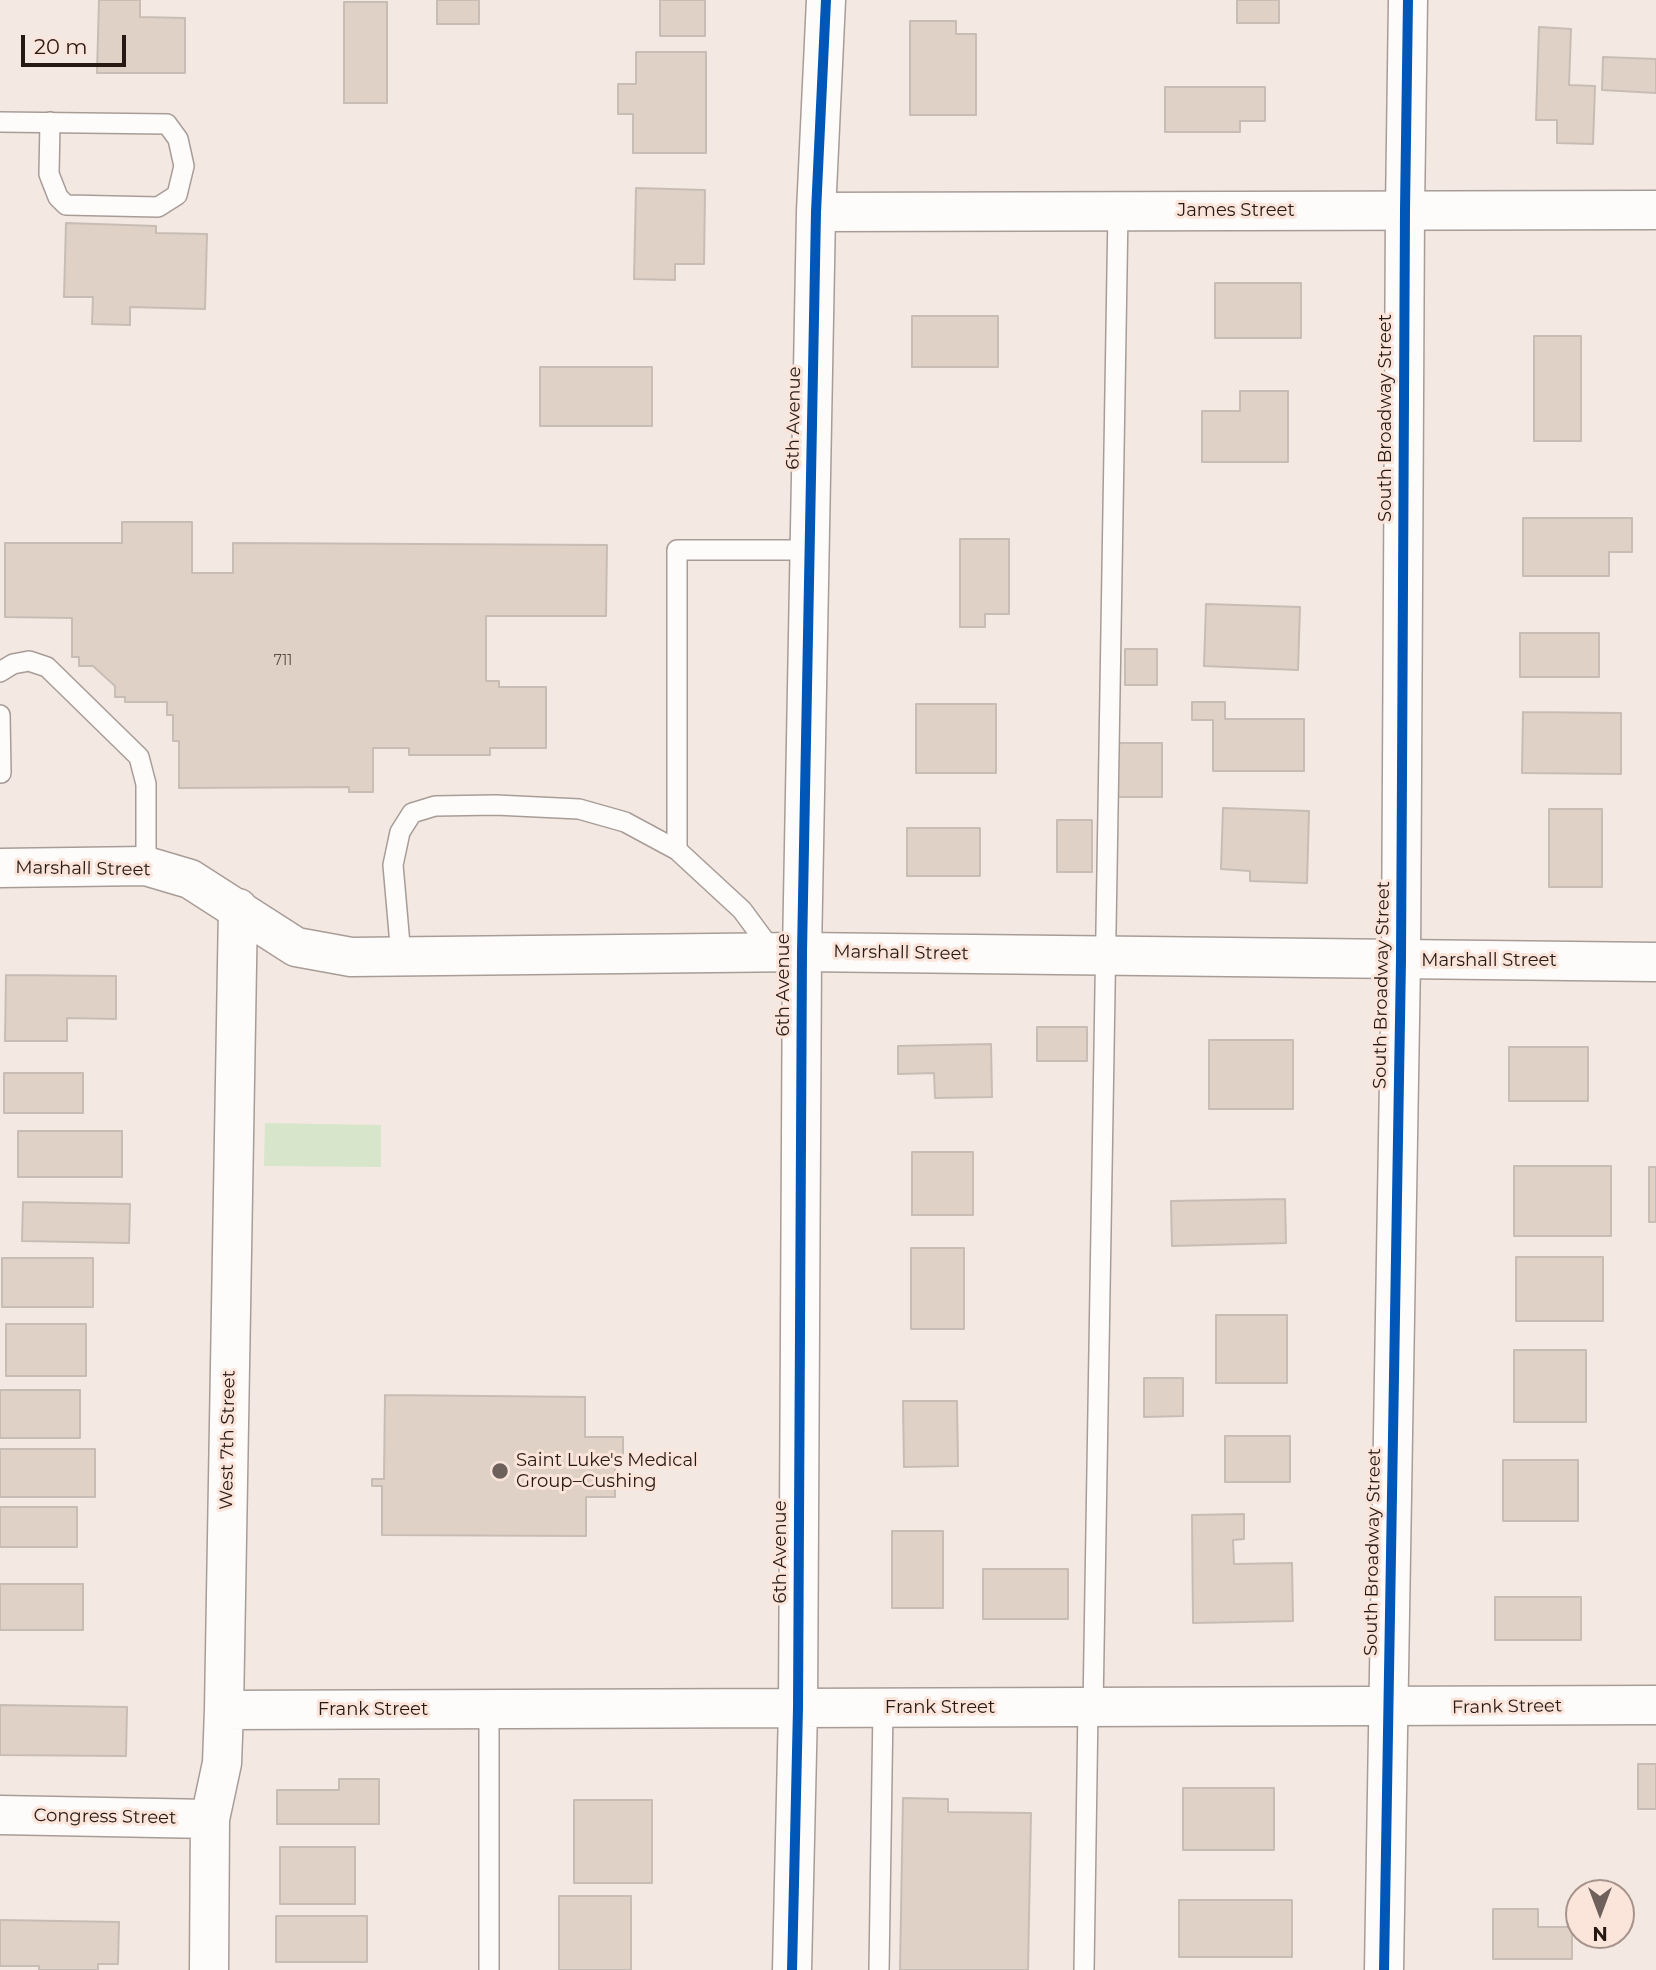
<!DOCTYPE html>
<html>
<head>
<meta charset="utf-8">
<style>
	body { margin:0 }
	#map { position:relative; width:1656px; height:1970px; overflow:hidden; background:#f4e8e2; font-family:Montserrat,sans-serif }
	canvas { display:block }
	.north { position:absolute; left:1565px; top:1879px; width:70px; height:70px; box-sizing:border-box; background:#fbe5db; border:2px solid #a6938b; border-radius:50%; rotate:180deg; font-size:19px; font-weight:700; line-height:28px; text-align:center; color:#261913 }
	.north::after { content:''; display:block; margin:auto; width:24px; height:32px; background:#6e615b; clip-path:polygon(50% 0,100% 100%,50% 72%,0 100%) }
	.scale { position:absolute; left:21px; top:35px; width:105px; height:32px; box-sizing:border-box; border:4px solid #261913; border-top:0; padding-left:9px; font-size:21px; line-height:24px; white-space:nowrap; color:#261913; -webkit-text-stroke:5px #fbe5db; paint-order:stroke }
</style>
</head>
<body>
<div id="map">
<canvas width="1656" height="1970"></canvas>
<div class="north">N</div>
<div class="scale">20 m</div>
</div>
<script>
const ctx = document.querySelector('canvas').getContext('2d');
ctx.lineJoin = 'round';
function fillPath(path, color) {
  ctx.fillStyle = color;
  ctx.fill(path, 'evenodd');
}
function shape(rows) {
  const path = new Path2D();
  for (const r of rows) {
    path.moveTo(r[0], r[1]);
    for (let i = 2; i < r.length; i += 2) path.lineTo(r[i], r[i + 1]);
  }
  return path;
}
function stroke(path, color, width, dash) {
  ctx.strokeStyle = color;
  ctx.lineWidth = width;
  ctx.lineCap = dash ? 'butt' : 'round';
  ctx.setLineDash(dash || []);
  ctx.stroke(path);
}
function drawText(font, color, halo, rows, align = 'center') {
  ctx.font = font + ' Montserrat,sans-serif';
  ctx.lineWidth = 6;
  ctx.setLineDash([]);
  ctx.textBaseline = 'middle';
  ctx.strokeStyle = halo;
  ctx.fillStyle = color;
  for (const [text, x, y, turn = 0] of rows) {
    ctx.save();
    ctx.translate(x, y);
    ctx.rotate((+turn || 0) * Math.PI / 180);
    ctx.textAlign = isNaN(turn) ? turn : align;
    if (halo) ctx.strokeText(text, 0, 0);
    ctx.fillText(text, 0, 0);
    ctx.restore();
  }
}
fillPath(shape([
	[265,1123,381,1125,381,1167,264,1166]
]), '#d7e5ca');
const building = shape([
	[99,0,140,0,140,17,185,18,185,73,97,73,99,0],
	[437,0,479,0,479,24,437,24,437,0],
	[660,0,705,0,705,36,660,36,660,0],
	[1237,0,1279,0,1279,23,1237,23,1237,0],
	[344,2,387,2,387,103,344,103,344,2],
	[910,21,956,21,956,34,976,34,976,115,910,115,910,21],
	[1539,27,1571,29,1569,85,1595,86,1593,144,1557,143,1557,120,1536,120,1539,27],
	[636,52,706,52,706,153,633,153,633,114,618,114,618,84,636,84,636,52],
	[1603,57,1656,59,1656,93,1602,90,1603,57],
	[1165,87,1265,87,1265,121,1240,121,1240,132,1165,132,1165,87],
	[636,188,705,190,704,264,675,264,675,280,634,279,636,188],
	[66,223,156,226,156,233,207,234,205,309,130,307,130,325,92,324,93,297,64,297,66,223],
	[1215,283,1301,283,1301,338,1215,338,1215,283],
	[912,316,998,316,998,367,912,367,912,316],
	[1534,336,1581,336,1581,441,1534,441,1534,336],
	[540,367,652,367,652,426,540,426,540,367],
	[1240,391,1288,391,1288,462,1202,462,1202,411,1240,411,1240,391],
	[1523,518,1632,518,1632,552,1609,552,1609,576,1523,576,1523,518],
	[122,522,192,522,192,573,233,573,233,543,607,545,606,616,486,616,486,681,499,681,499,687,546,687,546,748,490,748,490,755,409,755,409,748,373,748,373,792,349,792,349,787,179,788,179,741,173,741,173,715,167,715,167,702,125,702,125,697,115,697,115,686,93,666,79,666,79,657,72,657,72,618,5,617,5,543,122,543,122,522],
	[960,539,1009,539,1009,614,985,614,985,627,960,627,960,539],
	[1206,604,1300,607,1298,670,1204,666,1206,604],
	[1520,633,1599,633,1599,677,1520,677,1520,633],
	[1125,649,1157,649,1157,685,1125,685,1125,649],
	[1192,702,1225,702,1225,719,1304,719,1304,771,1213,771,1213,720,1192,720,1192,702],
	[916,704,996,704,996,773,916,773,916,704],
	[1523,712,1621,713,1621,774,1522,773,1523,712],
	[1118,743,1162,743,1162,797,1118,797,1118,743],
	[1223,808,1309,811,1307,883,1250,881,1250,871,1221,869,1223,808],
	[1549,809,1602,809,1602,887,1549,887,1549,809],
	[1057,820,1092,820,1092,872,1057,872,1057,820],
	[907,828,980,828,980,876,907,876,907,828],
	[6,975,116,976,116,1019,67,1018,67,1041,5,1041,6,975],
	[1037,1027,1087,1027,1087,1061,1037,1061,1037,1027],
	[1209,1040,1293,1040,1293,1109,1209,1109,1209,1040],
	[991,1044,992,1097,935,1098,934,1073,898,1074,898,1046,991,1044],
	[1509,1047,1588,1047,1588,1101,1509,1101,1509,1047],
	[4,1073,83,1073,83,1113,4,1113,4,1073],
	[18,1131,122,1131,122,1177,18,1177,18,1131],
	[912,1152,973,1152,973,1215,912,1215,912,1152],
	[1514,1166,1611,1166,1611,1236,1514,1236,1514,1166],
	[1649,1167,1656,1167,1656,1222,1649,1222,1649,1167],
	[1285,1199,1286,1243,1172,1246,1171,1201,1285,1199],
	[23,1202,130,1204,129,1243,22,1241,23,1202],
	[911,1248,964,1248,964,1329,911,1329,911,1248],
	[1516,1257,1603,1257,1603,1321,1516,1321,1516,1257],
	[2,1258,93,1258,93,1307,2,1307,2,1258],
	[1216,1315,1287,1315,1287,1383,1216,1383,1216,1315],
	[6,1324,86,1324,86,1376,6,1376,6,1324],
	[1514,1350,1586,1350,1586,1422,1514,1422,1514,1350],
	[1144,1378,1183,1378,1183,1416,1144,1417,1144,1378],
	[0,1390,80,1390,80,1438,0,1438,0,1390],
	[385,1395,585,1397,585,1437,623,1437,623,1463,615,1463,615,1497,586,1497,586,1536,382,1535,382,1486,372,1486,372,1479,384,1479,385,1395],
	[903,1401,957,1401,958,1466,904,1467,903,1401],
	[1225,1436,1290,1436,1290,1482,1225,1482,1225,1436],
	[0,1449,95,1449,95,1497,0,1497,0,1449],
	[1503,1460,1578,1460,1578,1521,1503,1521,1503,1460],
	[0,1507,77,1507,77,1547,0,1547,0,1507],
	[1244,1514,1244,1539,1233,1540,1234,1564,1292,1563,1293,1621,1193,1623,1192,1515,1244,1514],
	[892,1531,943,1531,943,1608,892,1608,892,1531],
	[983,1569,1068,1569,1068,1619,983,1619,983,1569],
	[0,1584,83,1584,83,1630,0,1630,0,1584],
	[1495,1597,1581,1597,1581,1640,1495,1640,1495,1597],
	[0,1705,127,1707,126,1756,0,1755,0,1705],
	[1638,1764,1656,1764,1656,1809,1638,1809,1638,1764],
	[339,1779,379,1779,379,1824,277,1824,277,1790,339,1790,339,1779],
	[1183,1788,1274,1788,1274,1850,1183,1850,1183,1788],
	[903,1798,948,1799,948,1812,1031,1813,1028,1970,900,1970,903,1798],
	[574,1800,652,1800,652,1883,574,1883,574,1800],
	[280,1847,355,1847,355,1904,280,1904,280,1847],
	[559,1896,631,1896,631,1970,559,1970,559,1896],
	[1179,1900,1292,1900,1292,1957,1179,1957,1179,1900],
	[1493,1909,1538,1909,1538,1927,1572,1927,1572,1959,1493,1959,1493,1909],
	[276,1916,367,1916,367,1962,276,1962,276,1916],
	[0,1920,119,1922,118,1964,98,1964,98,1970,39,1970,39,1966,0,1966,0,1920]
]);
fillPath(building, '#e0d1c6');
stroke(building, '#c7bdb5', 2);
const lane = shape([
	[0,122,167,124,178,139,184,166,177,195,158,207,66,205,58,197,49,174,50,122],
	[0,672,13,664,29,661,47,667,139,757,146,784,146,866],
	[0,715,1,773],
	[677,850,677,550,809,550],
	[401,956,393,865,400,832,412,813,435,806,496,805,579,809,625,822,677,850,742,910,773,952],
	[1093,1708,1118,211],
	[489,1970,489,1710],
	[879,1970,883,1708],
	[1084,1970,1088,1708]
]);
const street = shape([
	[816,212,1656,210],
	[0,868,146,866,190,879,296,947,351,957,802,952,1656,962],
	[224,1710,1656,1705],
	[0,1815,210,1819],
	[209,1970,210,1819,222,1763,224,1710,238,908],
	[792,1970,798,1708,802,952,816,212,826,0]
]);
const secondary = shape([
	[1384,1970,1401,960,1405,210,1408,0]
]);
stroke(lane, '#a89c97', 22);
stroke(street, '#a89c97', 41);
stroke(secondary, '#a89c97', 41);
stroke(lane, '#fdfcfb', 19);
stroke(street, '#fdfcfb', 38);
stroke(secondary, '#fdfcfb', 38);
stroke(shape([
	[792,1970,798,1708,802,952,816,212,826,0],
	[1384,1970,1401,960,1405,210,1408,0]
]), '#0057b8', 10);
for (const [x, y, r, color] of [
	[500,1471,9,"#6e615b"]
]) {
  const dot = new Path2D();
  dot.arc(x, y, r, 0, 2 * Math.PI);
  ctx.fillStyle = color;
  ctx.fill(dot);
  stroke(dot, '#fbe5db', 2.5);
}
drawText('14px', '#564841', null, [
	["711",283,661]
]);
drawText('18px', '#261913', '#fbe5db', [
	["James Street",1236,211],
	["6th Avenue",794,418,-89],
	["South Broadway Street",1386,418,-90],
	["Marshall Street",83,869,1],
	["Marshall Street",901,953,1],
	["Marshall Street",1489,961],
	["6th Avenue",784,985,-90],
	["South Broadway Street",1382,985,-89],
	["West 7th Street",228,1440,-89],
	["6th Avenue",781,1552,-90],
	["South Broadway Street",1373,1552,-89],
	["Frank Street",1507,1707,-1],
	["Frank Street",940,1708],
	["Frank Street",373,1710],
	["Congress Street",105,1817,1]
]);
drawText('18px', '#261913', '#fbe5db', [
	["Saint Luke's Medical",516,1461],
	["Group–Cushing",516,1482]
], 'left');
</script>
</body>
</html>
